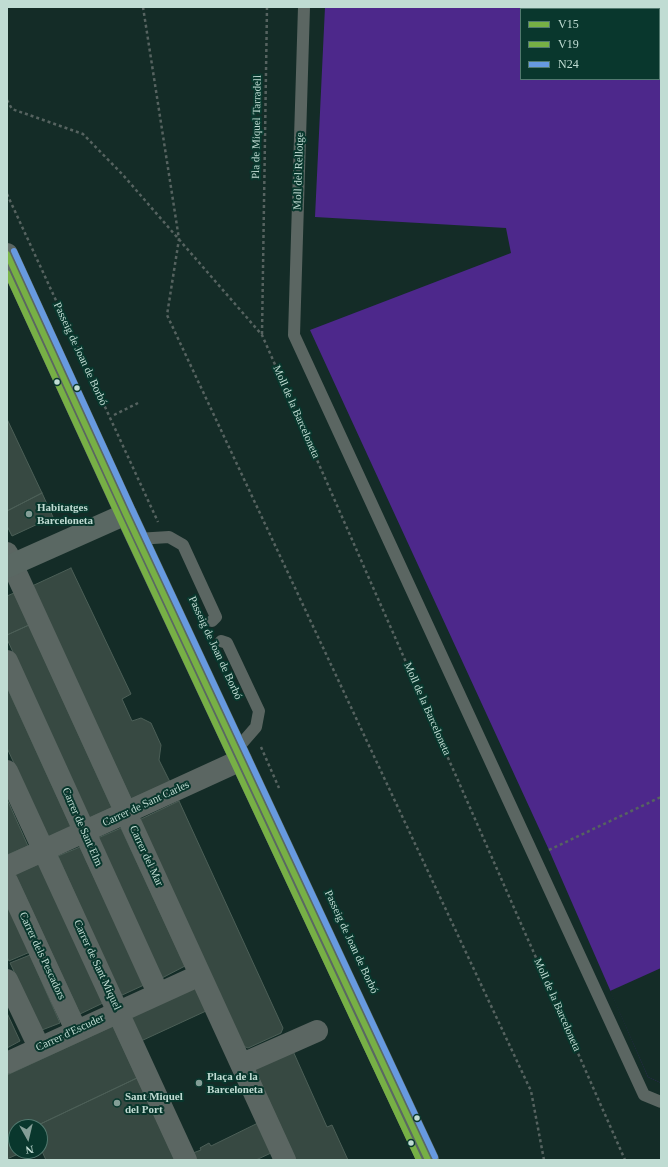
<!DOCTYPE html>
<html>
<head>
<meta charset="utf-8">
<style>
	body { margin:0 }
	#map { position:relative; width:668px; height:1167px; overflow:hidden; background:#142c27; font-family:"Times New Roman",serif }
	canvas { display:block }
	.frame { position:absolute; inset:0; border:8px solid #c0dcd3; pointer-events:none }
	.legend { position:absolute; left:520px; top:8px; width:140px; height:72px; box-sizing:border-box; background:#09372d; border:1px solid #52796f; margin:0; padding:5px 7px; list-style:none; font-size:12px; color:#c0dcd3 }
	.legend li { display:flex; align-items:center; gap:8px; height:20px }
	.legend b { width:20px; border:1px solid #52796f }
	.north { position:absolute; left:8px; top:1119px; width:40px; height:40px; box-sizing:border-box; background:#09372d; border:1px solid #52796f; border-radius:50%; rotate:172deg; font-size:11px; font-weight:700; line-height:16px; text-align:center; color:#c0dcd3 }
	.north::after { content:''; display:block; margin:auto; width:14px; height:18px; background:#849e97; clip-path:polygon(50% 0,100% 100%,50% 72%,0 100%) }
</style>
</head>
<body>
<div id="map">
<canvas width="668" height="1167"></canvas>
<div class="frame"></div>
<ul class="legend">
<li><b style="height:5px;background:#77b045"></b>V15</li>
<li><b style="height:5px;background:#77b045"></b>V19</li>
<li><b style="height:5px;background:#679ae0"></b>N24</li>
</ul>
<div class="north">N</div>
</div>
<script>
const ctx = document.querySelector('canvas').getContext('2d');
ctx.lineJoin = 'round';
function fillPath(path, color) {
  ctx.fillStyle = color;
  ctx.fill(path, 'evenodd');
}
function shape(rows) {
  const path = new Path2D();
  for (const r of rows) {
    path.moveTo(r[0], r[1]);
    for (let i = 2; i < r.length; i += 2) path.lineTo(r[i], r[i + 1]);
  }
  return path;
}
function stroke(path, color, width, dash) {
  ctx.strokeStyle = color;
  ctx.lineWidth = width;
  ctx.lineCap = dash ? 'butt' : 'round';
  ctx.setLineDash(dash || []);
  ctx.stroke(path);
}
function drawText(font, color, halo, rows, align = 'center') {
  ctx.font = font + ' "Times New Roman",serif';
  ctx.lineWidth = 4;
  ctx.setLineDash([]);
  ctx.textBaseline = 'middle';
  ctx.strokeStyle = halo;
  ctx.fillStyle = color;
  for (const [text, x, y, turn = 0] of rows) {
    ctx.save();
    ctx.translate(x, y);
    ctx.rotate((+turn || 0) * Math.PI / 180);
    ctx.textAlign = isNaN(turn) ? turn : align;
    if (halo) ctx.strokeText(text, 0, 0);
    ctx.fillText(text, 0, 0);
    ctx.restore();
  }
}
fillPath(shape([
	[325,7,661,7,661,1083,648,1077,549,850,310,330,511,253,506,228,315,217],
	[521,9,659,9,659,79,521,79]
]), '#4d288b');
fillPath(shape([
	[661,968,661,1083,648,1077,610,991]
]), '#142c27');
const building = shape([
	[7,419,42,493,7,511,7,419],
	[42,493,53,517,12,536,7,526,7,511,42,493],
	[71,568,131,694,122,699,132,721,141,718,151,723,161,745,159,760,170,782,131,799,32,586,71,568],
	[14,593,29,625,7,635,7,596,14,593],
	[29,625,112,808,89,818,7,639,7,635,29,625],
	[7,687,71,827,48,837,7,748,7,687],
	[7,799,28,846,7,855,7,799],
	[179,801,283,1028,281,1033,248,1048,243,1046,139,820,179,801],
	[121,828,185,966,162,978,98,838,121,828],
	[80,847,144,985,120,996,58,856,80,847],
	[39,864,103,1003,80,1014,15,874,39,864],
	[7,901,30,952,9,961,7,957,7,901],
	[30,955,60,1023,42,1030,10,963,30,955],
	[195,988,206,1011,141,1041,130,1017,195,988],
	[7,1013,20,1041,7,1048,7,1013],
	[113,1026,137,1078,34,1127,16,1127,16,1136,7,1140,7,1075,113,1026],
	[293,1051,327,1127,332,1125,348,1160,296,1160,254,1068,293,1051],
	[137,1078,175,1160,46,1160,40,1147,40,1127,34,1127,137,1078],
	[258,1123,271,1153,256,1160,196,1160,193,1153,201,1150,200,1148,209,1143,211,1146,258,1123],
	[16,1136,16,1151,25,1151,7,1159,7,1140,16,1136]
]);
fillPath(building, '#374942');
stroke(building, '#4c5f57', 1);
stroke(shape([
	[143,7,179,239,167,315,531,1091,544,1160],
	[7,100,12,109,83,134,123,175,262,335,625,1160],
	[7,194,158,522],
	[262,334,267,7],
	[114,415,138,403],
	[261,747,279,788],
	[549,850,661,797]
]), '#566360', 2.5, [3, 3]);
stroke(shape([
	[304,7,294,335,644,1095,661,1102],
	[137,539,169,537,183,545,216,617,212,621],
	[221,641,227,643,259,711,256,727,236,750]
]), '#5b6662', 12);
stroke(shape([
	[7,254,126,514],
	[7,553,285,1160],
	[7,661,158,993],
	[7,771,186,1160],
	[7,867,241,760],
	[7,881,76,1030],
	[7,980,39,1047],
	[249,1061,317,1031],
	[7,1063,200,975]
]), '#5b6662', 22);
stroke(shape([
	[7,567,126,514,428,1160]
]), '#5a6863', 22);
stroke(shape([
	[7,254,126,514,428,1160]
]), '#77b045', 6);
stroke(shape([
	[7,273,119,517,419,1160]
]), '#77b045', 6);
stroke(shape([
	[14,251,133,511,435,1157]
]), '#679ae0', 6);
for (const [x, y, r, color] of [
	[57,382,3.5,"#c0dcd3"],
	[77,388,3.5,"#c0dcd3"],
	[29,514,4,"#849e97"],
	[199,1083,4,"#849e97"],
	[117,1103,4,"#849e97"],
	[417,1118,3.5,"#c0dcd3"],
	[411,1143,3.5,"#c0dcd3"]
]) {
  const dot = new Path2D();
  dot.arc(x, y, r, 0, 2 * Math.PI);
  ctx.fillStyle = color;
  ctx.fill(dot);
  stroke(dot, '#09372d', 1.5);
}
drawText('11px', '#c0dcd3', '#09372d', [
	["Pla de Miquel Tarradell",257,127,-89],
	["Moll del Rellotge",299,171,-88],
	["Passeig de Joan de Borbó",80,354,65],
	["Moll de la Barceloneta",296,412,66],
	["Passeig de Joan de Borbó",215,648,65],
	["Moll de la Barceloneta",427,709,66],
	["Carrer de Sant Carles",146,804,-25],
	["Carrer de Sant Elm",82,827,66],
	["Carrer del Mar",146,856,65],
	["Passeig de Joan de Borbó",351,942,65],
	["Carrer dels Pescadors",42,956,65],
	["Carrer de Sant Miquel",97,965,65],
	["Moll de la Barceloneta",557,1005,66],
	["Carrer d'Escuder",70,1033,-25]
]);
drawText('bold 11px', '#c0dcd3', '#09372d', [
	["Habitatges",37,508],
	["Barceloneta",37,521],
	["Plaça de la",207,1077],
	["Barceloneta",207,1090],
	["Sant Miquel",125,1097],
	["del Port",125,1110]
], 'left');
</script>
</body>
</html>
